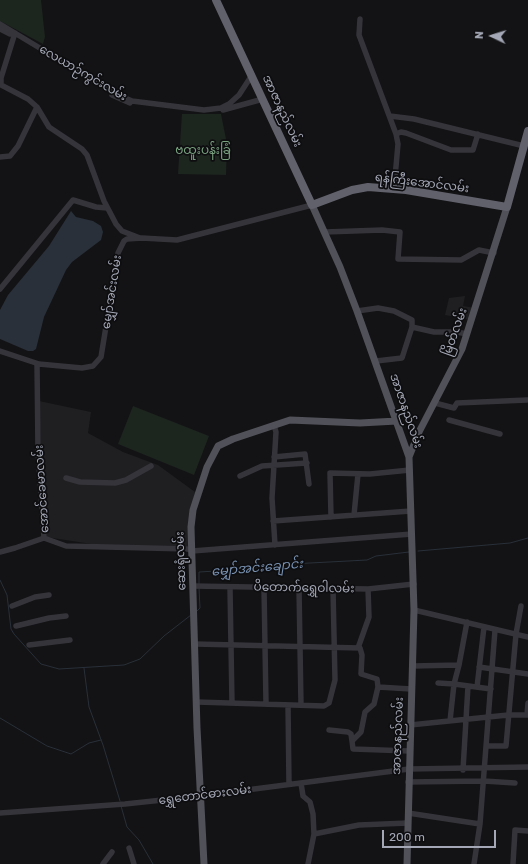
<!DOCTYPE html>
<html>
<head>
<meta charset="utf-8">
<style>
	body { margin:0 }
	#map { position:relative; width:528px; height:864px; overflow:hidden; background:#131315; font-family:Rubik,sans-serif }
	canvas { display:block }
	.north { position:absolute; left:472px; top:16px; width:40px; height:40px; -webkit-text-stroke:3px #0e0e10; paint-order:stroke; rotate:274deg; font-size:11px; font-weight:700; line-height:16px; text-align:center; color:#a4a8b6 }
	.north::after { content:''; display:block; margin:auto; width:14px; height:18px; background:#a4a8b6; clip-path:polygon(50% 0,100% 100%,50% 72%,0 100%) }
	.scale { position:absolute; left:382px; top:830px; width:114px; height:18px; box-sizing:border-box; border:2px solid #a4a8b6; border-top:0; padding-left:5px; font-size:12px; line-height:14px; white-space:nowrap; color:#a4a8b6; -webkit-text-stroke:3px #0e0e10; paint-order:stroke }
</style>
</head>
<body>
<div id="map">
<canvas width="528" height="864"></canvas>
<div class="north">N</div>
<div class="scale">200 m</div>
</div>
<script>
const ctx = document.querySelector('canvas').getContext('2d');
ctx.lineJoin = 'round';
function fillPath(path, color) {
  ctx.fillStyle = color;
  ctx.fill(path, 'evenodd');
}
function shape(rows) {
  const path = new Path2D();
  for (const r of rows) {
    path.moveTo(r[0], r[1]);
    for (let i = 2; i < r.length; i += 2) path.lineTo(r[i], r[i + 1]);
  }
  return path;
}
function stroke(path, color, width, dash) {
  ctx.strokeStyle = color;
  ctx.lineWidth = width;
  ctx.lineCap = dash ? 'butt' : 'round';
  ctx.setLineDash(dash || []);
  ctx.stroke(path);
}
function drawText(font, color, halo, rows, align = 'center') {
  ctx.font = font + ' Rubik,"Noto Sans Myanmar",sans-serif';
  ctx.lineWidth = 3.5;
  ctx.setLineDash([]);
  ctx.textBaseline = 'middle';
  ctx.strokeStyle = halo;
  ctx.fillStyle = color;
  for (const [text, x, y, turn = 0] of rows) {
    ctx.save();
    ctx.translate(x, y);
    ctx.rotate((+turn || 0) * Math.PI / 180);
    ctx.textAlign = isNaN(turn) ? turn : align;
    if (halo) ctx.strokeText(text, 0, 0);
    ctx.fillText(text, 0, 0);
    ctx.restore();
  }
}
fillPath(shape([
	[465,296,463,306,475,308,471,320,445,315,449,298],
	[39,401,91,412,88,433,123,452,158,465,195,492,189,546,111,547,46,537,42,485]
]), '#1f1f22');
fillPath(shape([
	[0,0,41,0,45,37,43,44,0,21],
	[182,114,221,114,227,144,226,175,178,174],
	[133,406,209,436,194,475,118,444]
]), '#1d251f');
fillPath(shape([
	[71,211,76,217,93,221,101,226,103,232,101,240,72,262,66,270,44,317,36,349,33,351,28,351,0,339,0,310,8,295,49,246]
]), '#293039');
stroke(shape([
	[418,551,510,543,528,538],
	[0,580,7,595,11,629,14,634,41,664,59,669,124,665,140,659,164,636,191,615],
	[199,584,199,572,216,571,227,573,272,565,367,560,376,556,409,552],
	[197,611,200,608,199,588],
	[84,668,89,707,103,745,120,801],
	[0,718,47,746,71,754,89,743,101,740],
	[121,806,127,827,139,840,153,864]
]), '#293039', 1);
stroke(shape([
	[360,19,359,35,396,134,398,144,394,189],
	[0,24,116,94,132,101,204,110,221,108,229,104,239,95,252,75],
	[0,29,10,34],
	[15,33,1,78,1,85,28,99,37,107,49,127,82,149,87,155,104,201,116,224,122,231,140,238],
	[112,95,130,103],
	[223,110,263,99],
	[390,116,414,119,524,146],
	[396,134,401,132,406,133,451,150,473,150,478,134],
	[0,157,10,156,18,146,37,107],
	[325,232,382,230,400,232,398,259,461,260,479,250,494,253],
	[0,289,73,200,96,207,107,208],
	[357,311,378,308,394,311,412,320,412,327,434,332,457,332,467,334],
	[0,351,39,364,82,368,93,366,101,357,118,253,124,241,127,239,142,238,177,240,312,205],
	[376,361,402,358,412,327],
	[37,364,38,451,44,538,66,546,188,549,192,551,412,534],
	[435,403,454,408,457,403,527,400],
	[449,420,500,434],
	[274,425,276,432,272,498,275,545],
	[274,457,305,454,309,484],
	[240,476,262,466,307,463],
	[66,478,80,482,115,483,126,480,151,466],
	[354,515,358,474],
	[331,517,330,473,370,474,410,470],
	[273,521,411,511],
	[0,552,15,548,44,538],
	[193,586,368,589,414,584],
	[230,588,232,703],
	[264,588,266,703],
	[299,588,301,705],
	[12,606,35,597,49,595],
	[414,610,528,637],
	[16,626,49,618,66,616],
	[195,644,360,648,362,655,361,674,377,679,378,687,374,704,365,712,361,732,352,741,353,749,409,751],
	[29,645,70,640],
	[358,648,369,617,368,589],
	[413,666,459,665],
	[479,667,528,674],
	[438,683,454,684,491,689],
	[378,687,411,689],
	[477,687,484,627],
	[197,702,324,706,329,703,335,680,333,589],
	[288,705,289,784],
	[527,715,528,703],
	[450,721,454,684,459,665,467,622],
	[410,725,508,715,528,715],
	[329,730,348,732,351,734,352,741],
	[486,746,506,746,516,634,521,606],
	[463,770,468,686],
	[408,782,484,781,515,783],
	[301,783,303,796,310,802,313,814,314,834,308,864],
	[0,813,125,804,200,796,409,769,528,767],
	[408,813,480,824],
	[314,834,359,825,408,823],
	[129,848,134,864],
	[103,864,112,852],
	[474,864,480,824,495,630],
	[513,864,515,830,528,831]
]), '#34343a', 5.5);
stroke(shape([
	[312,205,340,267,357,311,409,457,414,610,407,864],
	[409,457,419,432,462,349,507,207],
	[204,864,197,728,191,527,193,510,207,467,218,446,233,439,290,420,360,423,397,421]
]), '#505159', 7);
stroke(shape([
	[216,0,312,205,352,190,368,187,406,190,507,207,528,131]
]), '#60616b', 8);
drawText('12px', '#a4a8b6', '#0e0e10', [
	["လေယာဉ်ကွင်းလမ်း",83,73,30],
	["အာဇာနည်လမ်း",282,111,65],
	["ရန်ကြီးအောင်လမ်း",422,183,7],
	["မျှော်အင်းလမ်း",112,292,-81],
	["မြိတ်လမ်း",455,332,-70],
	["အာဇာနည်လမ်း",406,411,71],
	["အောင်ခေမာလမ်း",42,489,-94],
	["ဆေးရုံလမ်း",181,561,-92],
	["ပိတောက်ရွှေဝါလမ်း",304,588,1],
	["အာဇာနည်လမ်း",398,736,-88],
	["ရွှေတောင်ဓားလမ်း",205,795,-7]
]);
drawText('12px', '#7aa281', '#0e0e10', [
	["ဗထူးပန်းခြံ",203,151]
]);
drawText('italic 13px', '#7992b3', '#0e0e10', [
	["မျှော်အင်းချောင်း",257,568,-5]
]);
</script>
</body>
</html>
